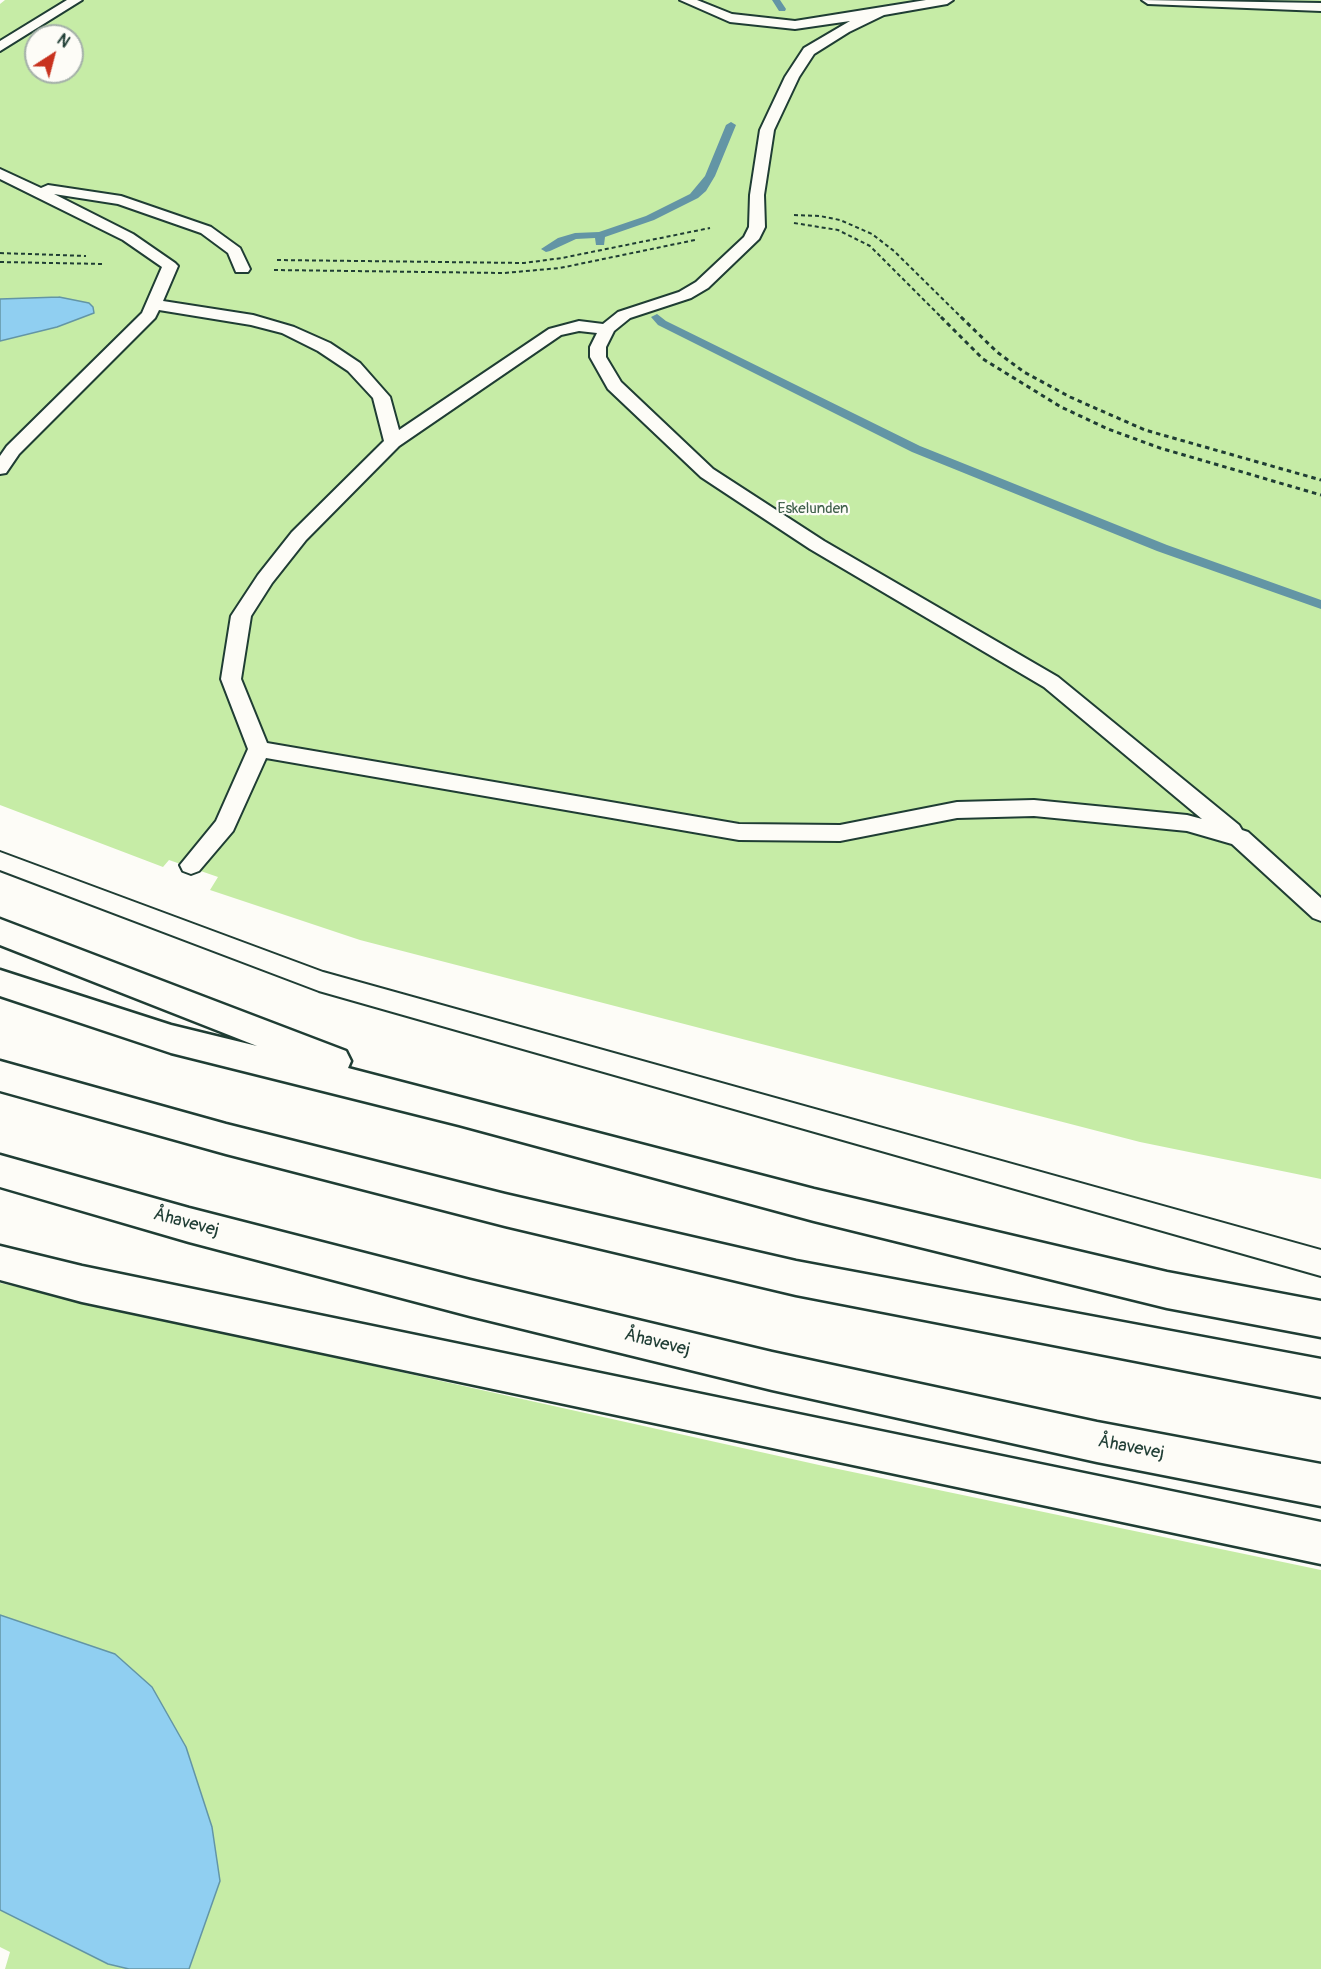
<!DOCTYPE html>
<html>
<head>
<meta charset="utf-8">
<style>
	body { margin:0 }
	#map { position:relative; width:1321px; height:1969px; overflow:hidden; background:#fdfcf7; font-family:Pangolin,sans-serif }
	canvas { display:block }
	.north { position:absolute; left:24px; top:24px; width:60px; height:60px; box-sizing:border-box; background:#fdfcf7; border:2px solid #a4b0a9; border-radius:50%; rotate:36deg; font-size:16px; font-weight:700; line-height:24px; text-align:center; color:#1f3d34 }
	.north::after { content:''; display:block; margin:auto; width:21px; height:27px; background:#c8321e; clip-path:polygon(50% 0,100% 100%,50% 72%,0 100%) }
</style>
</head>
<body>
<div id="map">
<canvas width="1321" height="1969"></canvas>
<div class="north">N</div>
</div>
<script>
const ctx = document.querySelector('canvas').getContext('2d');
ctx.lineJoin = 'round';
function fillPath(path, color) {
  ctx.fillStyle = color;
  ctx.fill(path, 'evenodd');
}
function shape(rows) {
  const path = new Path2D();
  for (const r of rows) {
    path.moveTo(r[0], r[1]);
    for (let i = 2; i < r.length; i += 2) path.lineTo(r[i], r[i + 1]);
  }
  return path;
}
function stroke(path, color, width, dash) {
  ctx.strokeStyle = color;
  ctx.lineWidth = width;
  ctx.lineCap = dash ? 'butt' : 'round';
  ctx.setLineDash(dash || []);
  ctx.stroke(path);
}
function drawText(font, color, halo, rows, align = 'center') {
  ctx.font = font + ' Pangolin,sans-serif';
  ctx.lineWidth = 4.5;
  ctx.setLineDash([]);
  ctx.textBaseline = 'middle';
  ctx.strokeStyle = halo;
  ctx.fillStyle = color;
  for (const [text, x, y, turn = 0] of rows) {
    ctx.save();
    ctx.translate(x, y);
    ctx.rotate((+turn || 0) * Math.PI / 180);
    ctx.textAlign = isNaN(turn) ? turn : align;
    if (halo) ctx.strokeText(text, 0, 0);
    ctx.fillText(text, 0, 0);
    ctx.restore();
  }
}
fillPath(shape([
	[5,0,1321,0,1321,1179,1140,1142,360,940,210,890,218,877,169,860,163,867,0,805,0,4],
	[36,36,72,36,72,72,36,72],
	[0,1283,819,1465,1321,1570,1321,1969,189,1969,220,1881,212,1827,186,1747,152,1687,115,1654,0,1615],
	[0,1910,108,1964,129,1969,5,1969,10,1952,0,1947]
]), '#c6eca6');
const water = shape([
	[59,297,89,303,93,307,94,313,57,327,0,341,0,299,59,297],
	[0,1615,115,1654,152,1687,186,1747,212,1827,220,1881,189,1969,129,1969,108,1964,0,1910,0,1615]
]);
fillPath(water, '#90cff1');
stroke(water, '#6395a5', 1.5);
fillPath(shape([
	[772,0,780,0,786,9,785,11,779,11,772,0],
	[731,122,736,125,715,176,706,191,698,198,654,220,605,237,604,245,596,245,595,238,576,239,550,251,546,252,541,249,558,238,575,233,599,232,646,216,690,194,705,176,726,125,731,122],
	[657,314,666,321,920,446,1167,545,1321,600,1321,609,1157,551,912,452,658,325,651,317,657,314]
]), '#6395a5');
const service = shape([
	[67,0,82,0,0,51,0,41,67,0],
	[680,0,697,0,732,14,795,21,926,0,953,0,947,4,884,15,849,32,814,54,799,77,774,130,764,195,765,227,759,239,708,288,691,298,630,318,614,331,606,347,606,357,621,382,713,469,824,541,1058,677,1239,825,1242,830,1248,832,1321,898,1321,921,1313,918,1232,844,1187,831,1034,816,957,818,840,841,739,840,266,758,233,831,199,871,191,874,183,871,180,865,216,821,248,749,221,679,231,616,258,575,292,532,384,441,373,398,348,371,318,351,282,333,251,325,159,310,155,318,19,454,6,473,0,474,0,456,7,446,142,313,162,267,123,240,0,179,0,169,41,188,48,185,121,196,211,227,240,248,250,269,248,272,236,272,228,253,201,233,118,204,54,194,133,234,175,263,178,266,163,301,253,315,294,327,330,343,360,363,390,397,399,430,549,329,579,321,603,324,618,312,679,292,696,282,744,237,749,227,750,195,760,130,785,77,804,48,850,21,795,29,730,22,680,0],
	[579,331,597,333,590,347,590,357,608,389,701,477,810,549,1044,687,1202,819,1187,815,1034,800,957,802,840,825,739,824,267,743,241,679,251,616,272,583,306,540,399,446,561,335,579,331],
	[1142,0,1321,3,1321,11,1148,4,1142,0],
	[0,852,323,972,1321,1250,1321,1276,319,991,0,870,0,852]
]);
const secondary = shape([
	[0,919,346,1051,351,1061,348,1068,814,1189,1167,1272,1321,1301,1321,1337,1167,1308,814,1221,459,1125,171,1053,0,996,0,970,171,1025,257,1046,0,945,0,919],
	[0,1061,226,1124,505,1194,796,1261,1321,1359,1321,1397,796,1295,505,1226,226,1154,0,1091,0,1061],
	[0,1155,189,1208,470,1280,772,1352,1097,1422,1321,1464,1321,1506,1097,1462,772,1390,470,1316,189,1242,0,1187,0,1155],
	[0,1246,82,1266,1321,1522,1321,1564,82,1302,0,1280,0,1246]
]);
stroke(service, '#1f3d34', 4);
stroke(secondary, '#1f3d34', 5);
stroke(shape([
	[794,215,820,216,840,220,872,234,894,251,963,319],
	[794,223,838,230,870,246,943,319],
	[0,253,86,256],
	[277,260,524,263,562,258,710,228],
	[0,262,104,264],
	[274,270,504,273,560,268,695,240]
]), '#1f3d34', 2, [4, 3]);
stroke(shape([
	[941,317,983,359,1061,407,1108,429,1160,448,1321,495],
	[961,317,997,352,1024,372,1070,397,1145,430,1321,480]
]), '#1f3d34', 3, [4.5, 4]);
fillPath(service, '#fdfcf7');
fillPath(secondary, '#fdfcf7');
drawText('15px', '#40604b', '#fdfcf7', [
	["Eskelunden",813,509]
]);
drawText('18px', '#1f3d34', '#fdfcf7', [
	["Åhavevej",186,1223,15],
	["Åhavevej",657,1343,14],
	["Åhavevej",1131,1448,11]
]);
</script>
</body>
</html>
